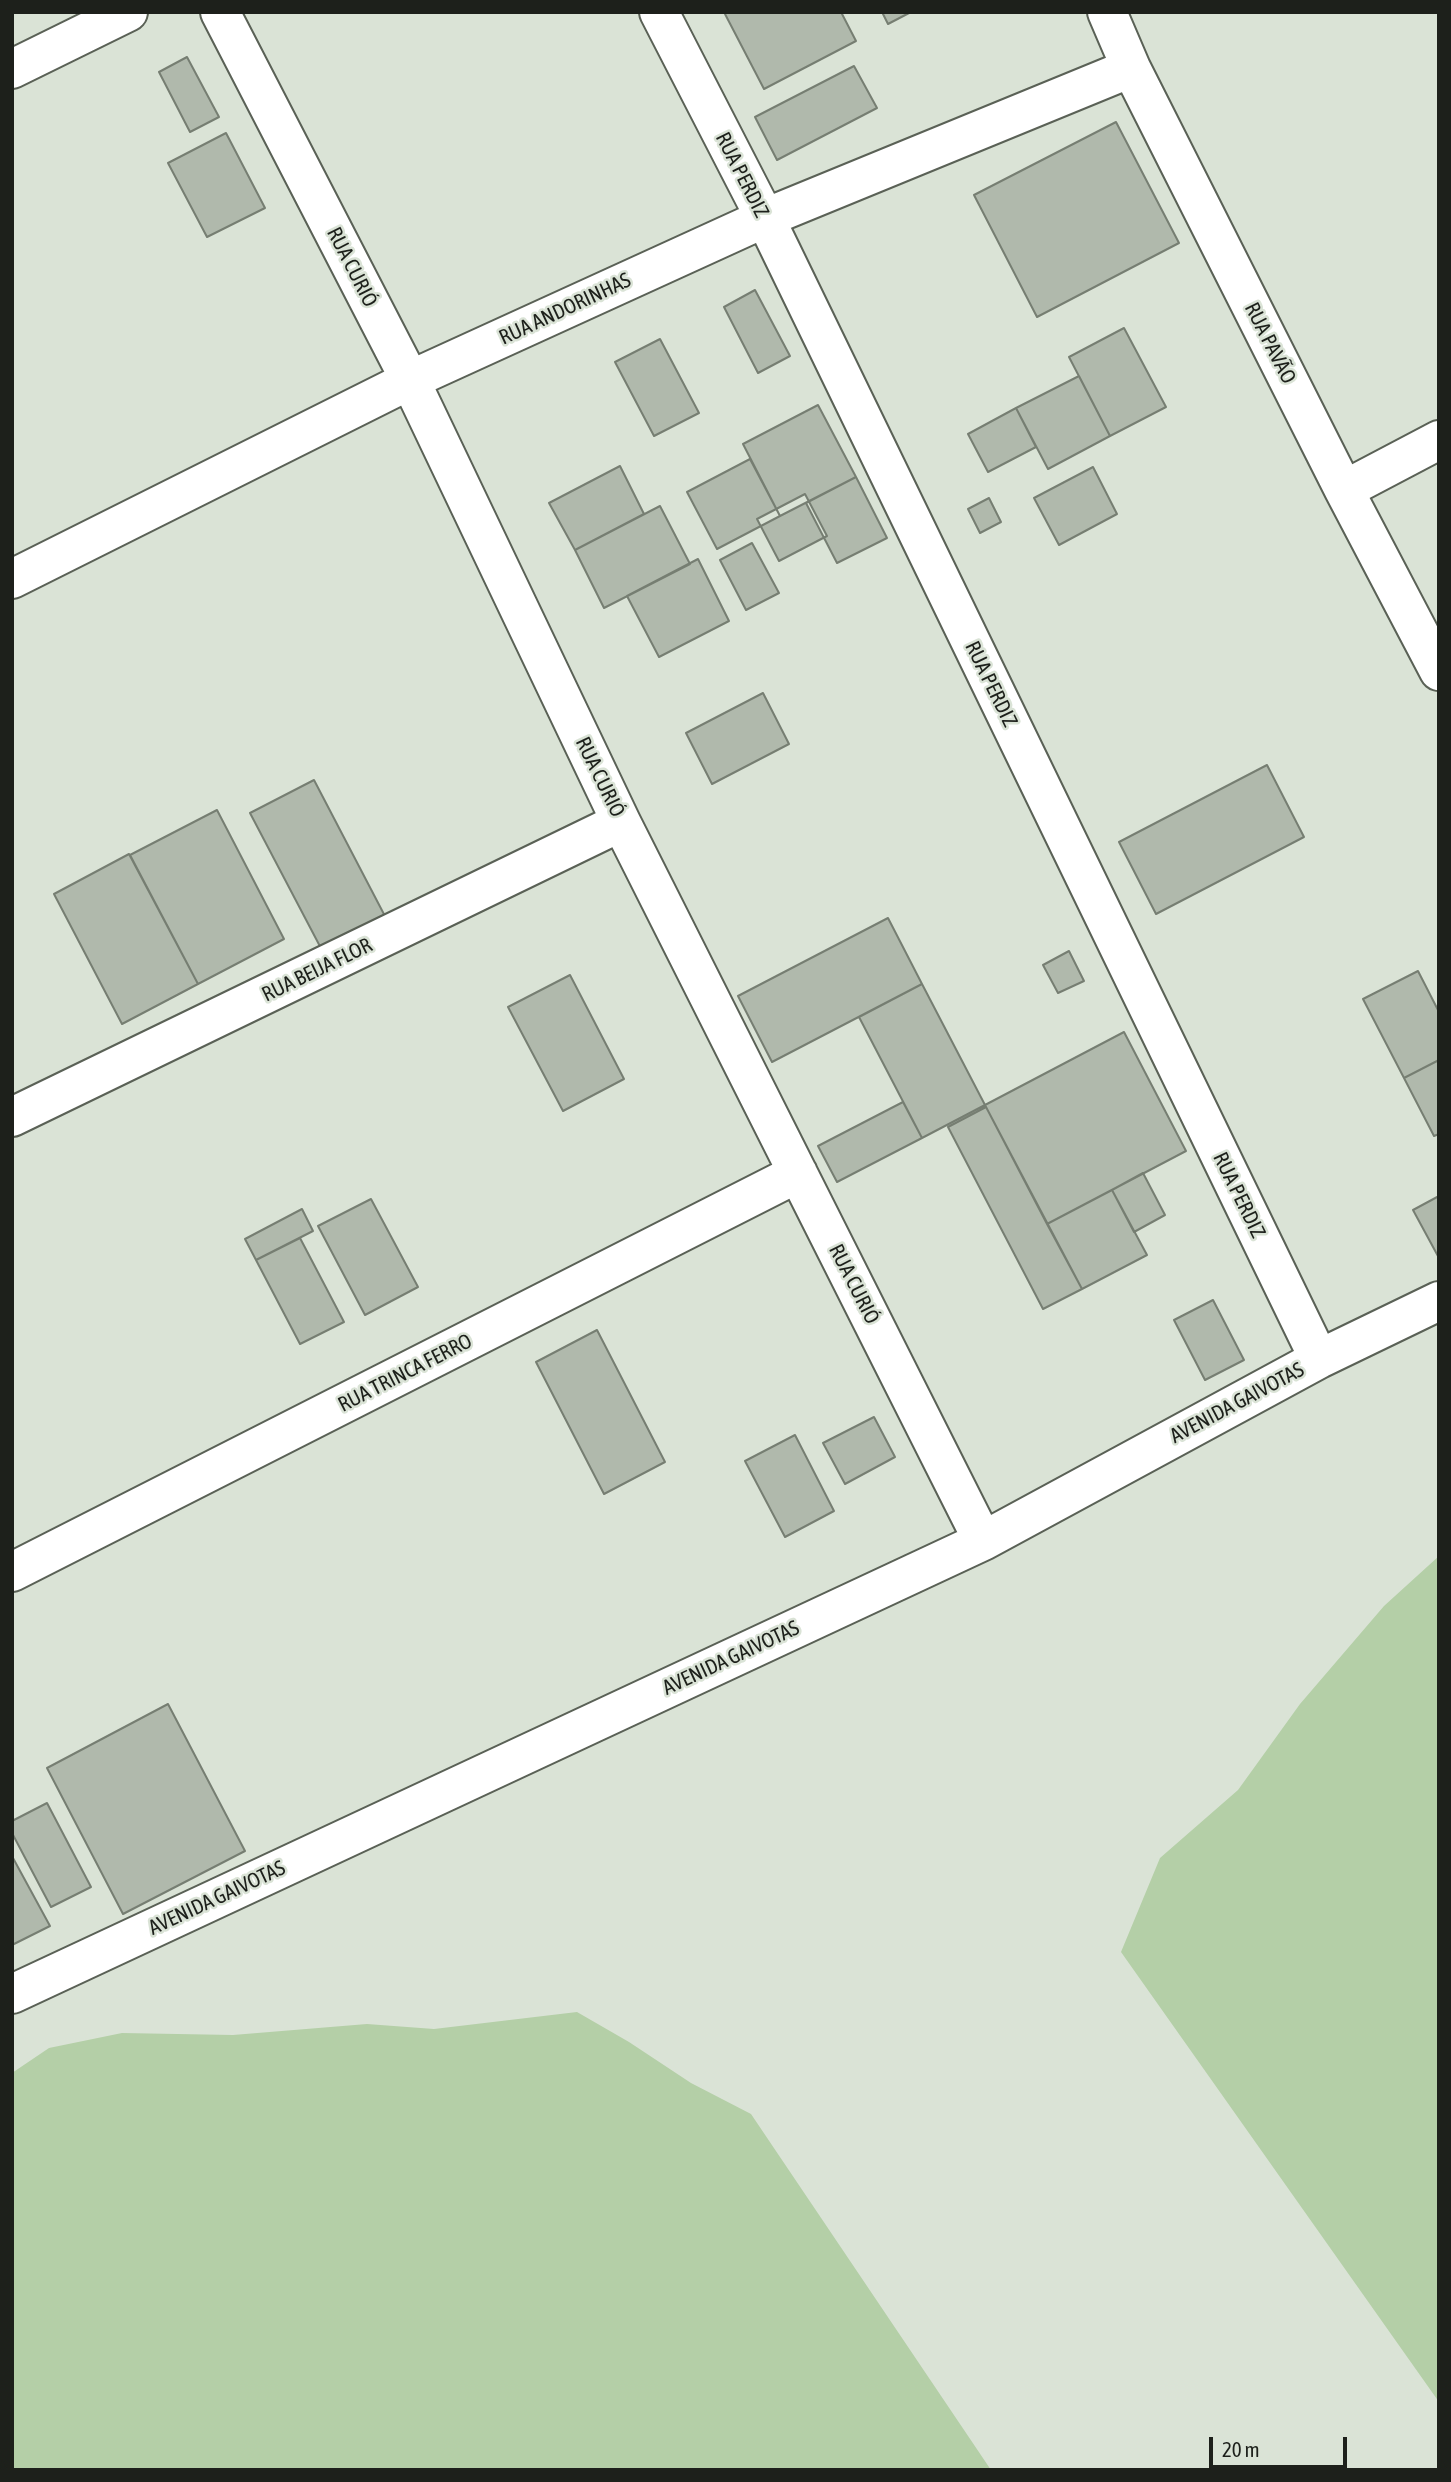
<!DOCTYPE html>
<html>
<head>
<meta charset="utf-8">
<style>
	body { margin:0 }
	#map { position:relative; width:1451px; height:2482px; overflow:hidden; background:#dae3d6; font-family:"Asap Condensed",sans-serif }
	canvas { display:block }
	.frame { position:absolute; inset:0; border:14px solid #1d201b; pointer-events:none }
	.scale { position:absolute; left:1209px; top:2437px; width:138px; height:32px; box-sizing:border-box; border:4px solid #1d201b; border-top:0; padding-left:9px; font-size:21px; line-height:24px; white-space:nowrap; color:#1d201b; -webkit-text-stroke:5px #dae3d6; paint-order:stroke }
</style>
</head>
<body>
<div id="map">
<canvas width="1451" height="2482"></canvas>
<div class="frame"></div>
<div class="scale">20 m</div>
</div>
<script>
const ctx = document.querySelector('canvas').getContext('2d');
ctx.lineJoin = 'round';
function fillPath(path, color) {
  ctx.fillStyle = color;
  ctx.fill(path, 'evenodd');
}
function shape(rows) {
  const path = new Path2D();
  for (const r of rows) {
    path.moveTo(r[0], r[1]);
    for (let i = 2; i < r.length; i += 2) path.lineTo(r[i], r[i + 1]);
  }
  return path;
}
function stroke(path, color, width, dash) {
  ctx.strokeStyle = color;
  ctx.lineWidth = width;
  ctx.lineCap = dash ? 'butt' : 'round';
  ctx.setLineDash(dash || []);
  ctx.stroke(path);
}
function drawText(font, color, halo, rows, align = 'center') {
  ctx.font = font + ' "Asap Condensed",sans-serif';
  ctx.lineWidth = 5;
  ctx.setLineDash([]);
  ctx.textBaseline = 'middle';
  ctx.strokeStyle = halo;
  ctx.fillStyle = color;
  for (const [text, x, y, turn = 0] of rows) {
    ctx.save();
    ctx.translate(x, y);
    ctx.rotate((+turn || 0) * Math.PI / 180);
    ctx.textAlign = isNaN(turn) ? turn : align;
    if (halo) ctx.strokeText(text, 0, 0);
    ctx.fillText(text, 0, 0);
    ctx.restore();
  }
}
fillPath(shape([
	[1439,1556,1439,2402,1121,1952,1160,1858,1238,1790,1300,1704,1384,1606],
	[577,2012,629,2042,691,2083,751,2114,991,2470,12,2470,12,2073,49,2048,122,2033,233,2035,367,2024,434,2029]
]), '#b4cfa7');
const building = shape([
	[728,12,841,12,856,41,764,89,725,14,728,12],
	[882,12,911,12,888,24,882,12],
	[187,57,219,117,190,132,159,72,187,57],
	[854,66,877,108,777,160,755,117,854,66],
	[1116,122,1179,243,1037,317,974,195,1116,122],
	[226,133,265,208,207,237,168,163,226,133],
	[755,290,790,356,758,373,724,307,755,290],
	[1124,328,1166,407,1110,436,1069,357,1124,328],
	[660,339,699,413,654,436,615,362,660,339],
	[1079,376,1110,436,1048,469,1016,408,1079,376],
	[818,405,856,477,780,516,743,444,818,405],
	[1016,408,1036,447,988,472,968,434,1016,408],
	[750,459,780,516,717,549,687,492,750,459],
	[620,466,644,514,575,550,549,503,620,466],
	[1093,467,1117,514,1059,545,1034,498,1093,467],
	[856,477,887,538,837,563,806,503,856,477],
	[805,494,827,536,779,561,757,519,805,494],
	[989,498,1001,522,980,533,968,509,989,498],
	[660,506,690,564,604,608,575,550,660,506],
	[752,543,779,593,746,610,720,560,752,543],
	[698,559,729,621,659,657,627,596,698,559],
	[763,693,789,744,712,784,686,733,763,693],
	[1267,765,1304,837,1156,914,1119,842,1267,765],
	[314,780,387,920,324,954,250,813,314,780],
	[217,810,284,939,198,984,130,855,217,810],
	[129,854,198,984,122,1024,54,894,129,854],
	[888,918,922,984,772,1062,738,996,888,918],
	[1069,951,1084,981,1058,993,1043,965,1069,951],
	[1418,971,1439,1012,1439,1060,1404,1078,1363,999,1418,971],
	[570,975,624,1079,563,1111,508,1007,570,975],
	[922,984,985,1105,922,1138,859,1017,922,984],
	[1124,1032,1186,1151,1047,1224,985,1105,1124,1032],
	[1439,1060,1439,1134,1434,1136,1404,1078,1439,1060],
	[903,1102,922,1138,837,1182,818,1146,903,1102],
	[986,1107,1082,1289,1043,1309,948,1127,986,1107],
	[1143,1173,1165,1215,1134,1232,1112,1190,1143,1173],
	[1112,1190,1147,1255,1082,1289,1047,1224,1112,1190],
	[1439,1196,1439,1258,1413,1210,1439,1196],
	[371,1199,418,1287,365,1315,318,1226,371,1199],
	[302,1209,313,1231,256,1260,245,1239,302,1209],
	[300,1238,344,1322,300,1344,256,1260,300,1238],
	[1213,1300,1244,1360,1205,1380,1174,1320,1213,1300],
	[597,1330,665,1462,604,1494,536,1362,597,1330],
	[874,1417,895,1457,845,1484,823,1443,874,1417],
	[795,1435,834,1511,785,1537,745,1461,795,1435],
	[168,1704,245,1851,123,1914,47,1768,168,1704],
	[47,1803,91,1887,51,1907,12,1833,12,1821,47,1803],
	[13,1858,50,1926,12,1945,12,1859,13,1858]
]);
fillPath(building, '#b0b9ac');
stroke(building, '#767e72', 2);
const street = shape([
	[220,12,410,380,621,822,983,1541],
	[659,12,765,218,1319,1359],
	[1107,12,1131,68,1344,490,1439,671],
	[12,69,128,12],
	[1344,490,1439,440],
	[12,579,410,380,765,218,1131,68],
	[12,1117,621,822],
	[12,1572,798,1173],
	[12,1994,983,1541,1319,1359,1439,1301]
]);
stroke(street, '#5a6156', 42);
stroke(street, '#fff', 38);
drawText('21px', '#1d201b', '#dae3d6', [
	["RUA PERDIZ",742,175,63],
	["RUA CURIÓ",352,267,63],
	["RUA ANDORINHAS",565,309,-25],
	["RUA PAVÃO",1270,343,63],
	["RUA PERDIZ",991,684,64],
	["RUA CURIÓ",600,777,64],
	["RUA BEIJA FLOR",317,970,-26],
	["RUA PERDIZ",1239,1195,64],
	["RUA CURIÓ",854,1284,63],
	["RUA TRINCA FERRO",405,1373,-27],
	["AVENIDA GAIVOTAS",1237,1403,-28],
	["AVENIDA GAIVOTAS",731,1658,-25],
	["AVENIDA GAIVOTAS",217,1898,-25]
]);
</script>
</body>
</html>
